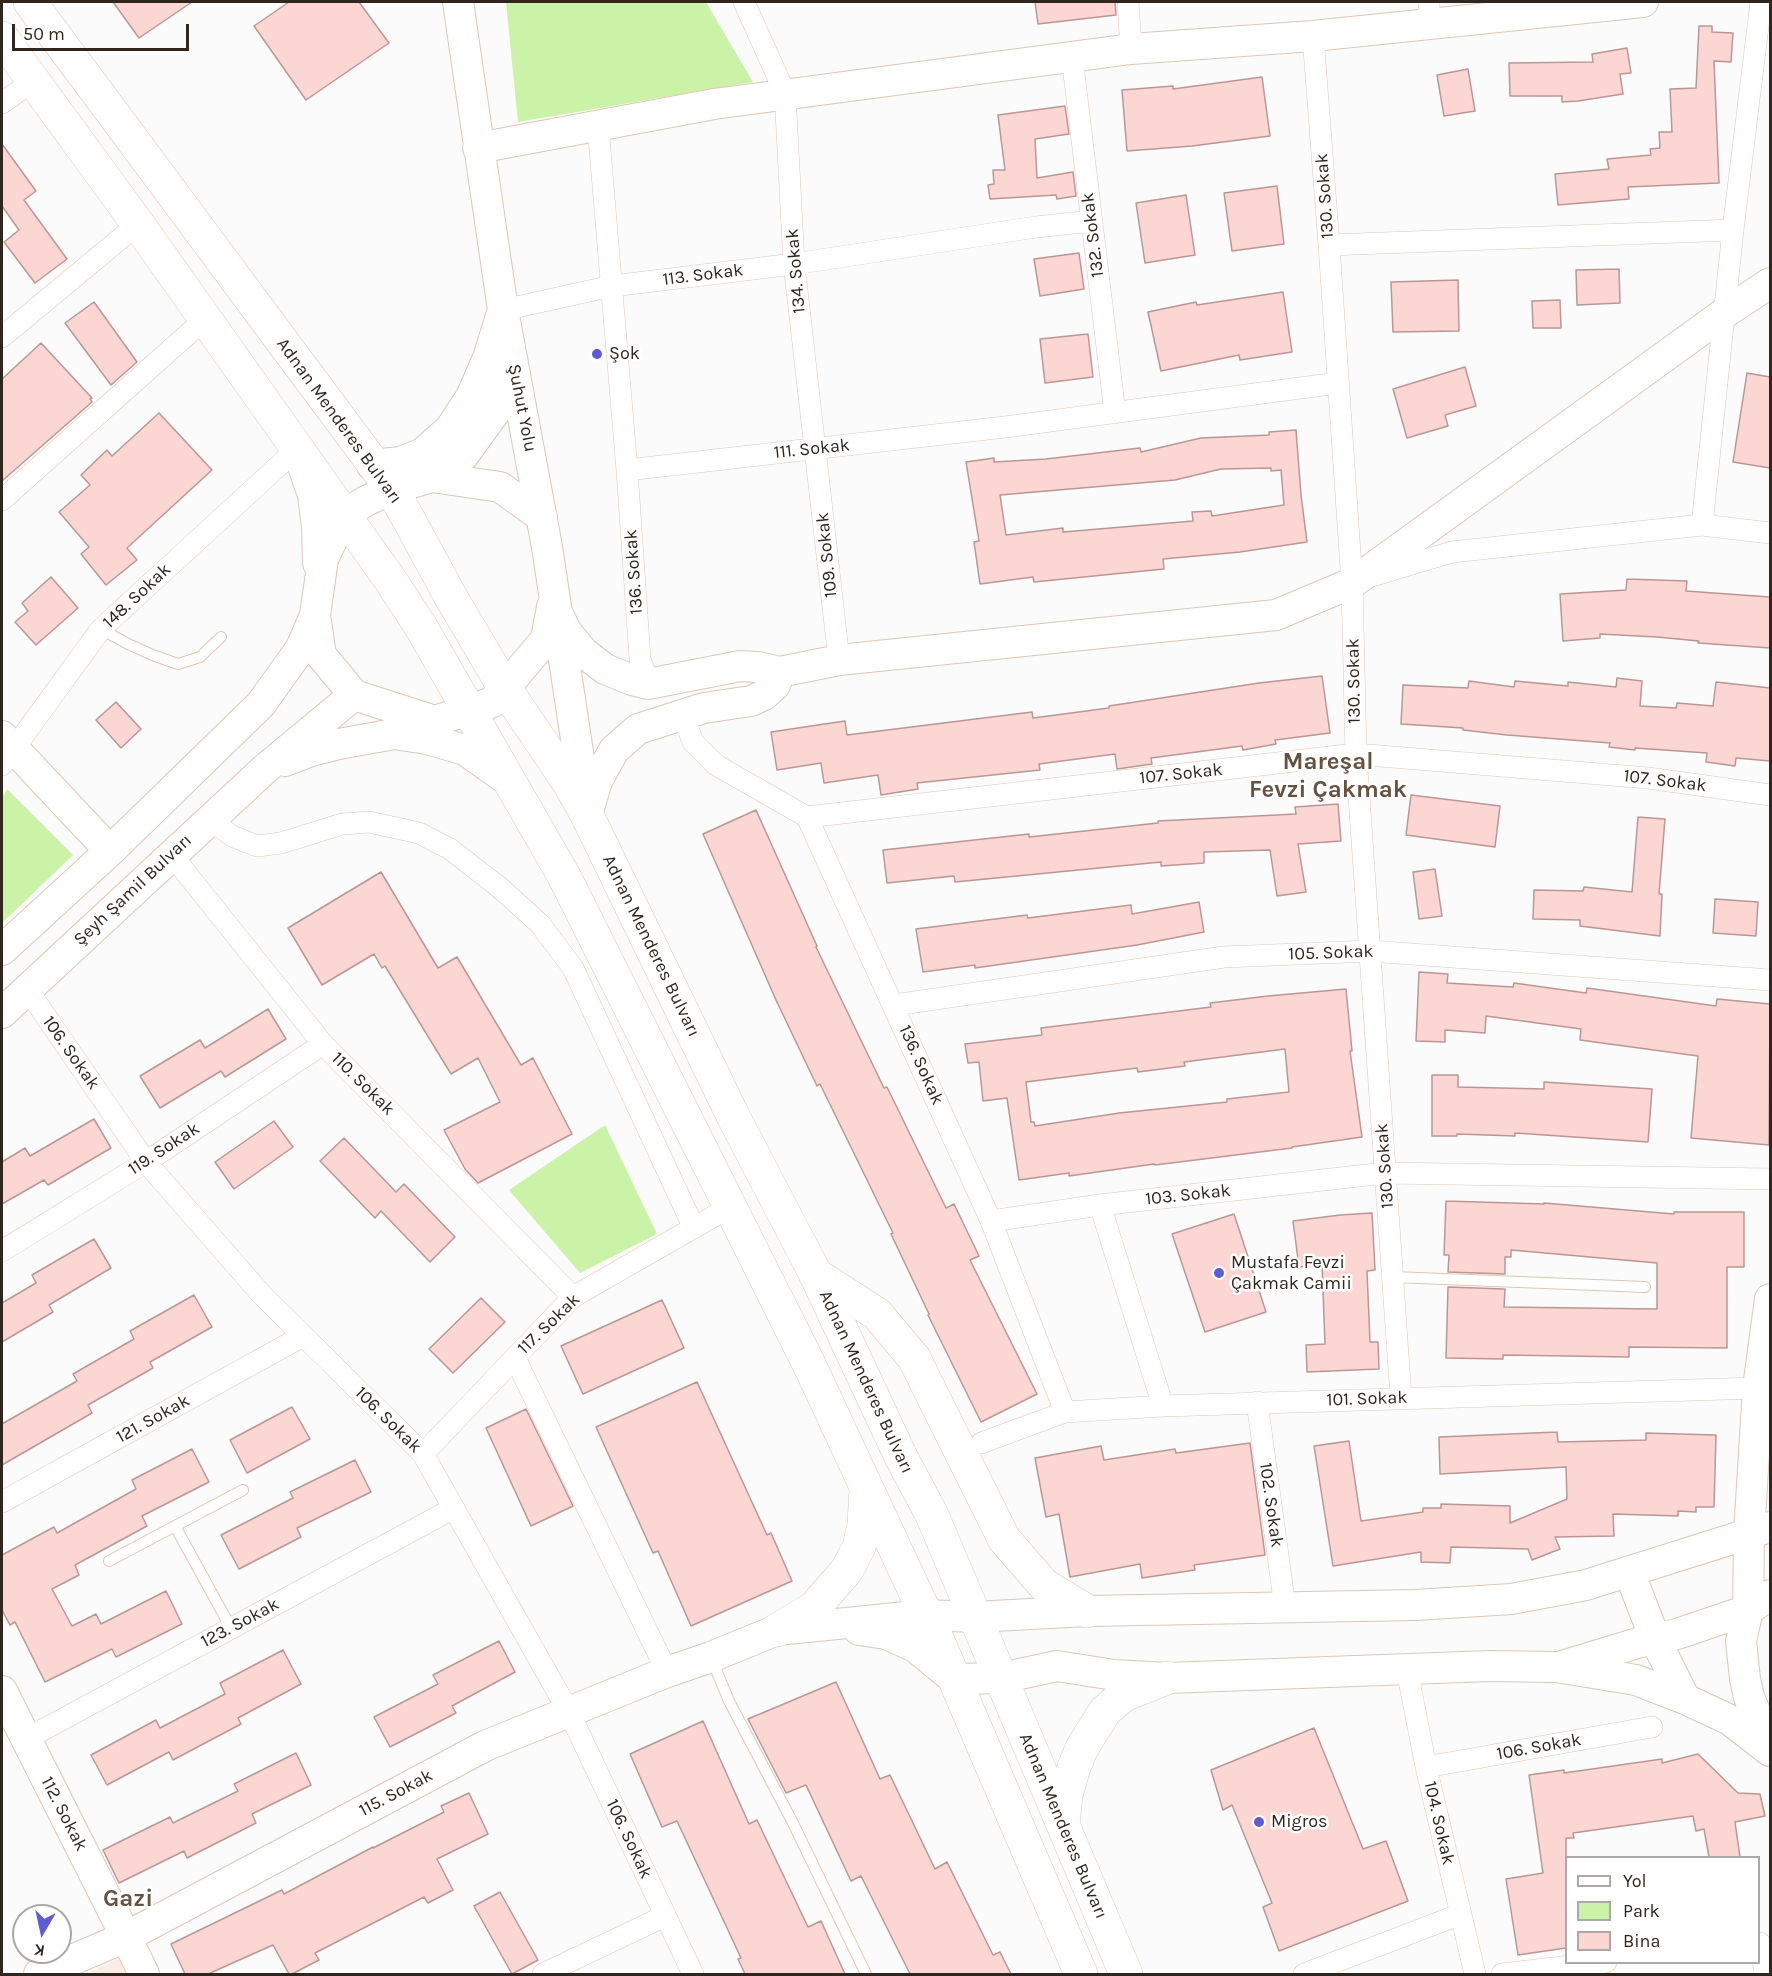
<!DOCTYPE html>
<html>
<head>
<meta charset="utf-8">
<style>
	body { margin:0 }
	#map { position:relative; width:1772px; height:1976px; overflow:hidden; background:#fbfbfb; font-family:Karla,sans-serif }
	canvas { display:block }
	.frame { position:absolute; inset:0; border:3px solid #30261e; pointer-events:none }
	.legend { position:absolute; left:1565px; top:1856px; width:195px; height:108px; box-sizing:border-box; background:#fff; border:2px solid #aca8a5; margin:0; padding:8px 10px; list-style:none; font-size:18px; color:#30261e }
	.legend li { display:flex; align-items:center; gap:12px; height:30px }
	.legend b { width:30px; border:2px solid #aca8a5 }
	.north { position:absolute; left:12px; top:1904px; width:60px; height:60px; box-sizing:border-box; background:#fff; border:2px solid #aca8a5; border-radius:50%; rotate:189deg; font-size:16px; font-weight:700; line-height:24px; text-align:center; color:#30261e }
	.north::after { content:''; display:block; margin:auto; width:21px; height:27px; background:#5e5cd4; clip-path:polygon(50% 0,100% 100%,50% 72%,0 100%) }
	.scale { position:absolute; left:12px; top:24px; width:177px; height:27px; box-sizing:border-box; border:3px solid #30261e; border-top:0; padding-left:8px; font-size:18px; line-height:21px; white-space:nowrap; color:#30261e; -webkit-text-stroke:4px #fff; paint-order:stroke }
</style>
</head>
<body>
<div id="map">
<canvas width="1772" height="1976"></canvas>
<div class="frame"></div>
<ul class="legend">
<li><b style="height:8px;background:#fff"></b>Yol</li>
<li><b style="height:16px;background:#caf3a8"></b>Park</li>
<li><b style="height:16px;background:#fbd6d3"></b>Bina</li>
</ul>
<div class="north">K</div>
<div class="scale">50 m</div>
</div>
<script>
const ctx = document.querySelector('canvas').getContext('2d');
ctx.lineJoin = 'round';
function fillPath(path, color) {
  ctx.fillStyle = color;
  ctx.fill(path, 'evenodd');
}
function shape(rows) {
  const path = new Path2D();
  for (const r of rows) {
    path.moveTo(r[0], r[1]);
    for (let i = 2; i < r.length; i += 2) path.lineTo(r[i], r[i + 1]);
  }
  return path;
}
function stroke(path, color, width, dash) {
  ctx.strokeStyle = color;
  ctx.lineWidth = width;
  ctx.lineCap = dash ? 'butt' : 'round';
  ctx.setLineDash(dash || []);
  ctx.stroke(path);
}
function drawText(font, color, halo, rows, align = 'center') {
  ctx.font = font + ' Karla,sans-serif';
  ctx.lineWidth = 5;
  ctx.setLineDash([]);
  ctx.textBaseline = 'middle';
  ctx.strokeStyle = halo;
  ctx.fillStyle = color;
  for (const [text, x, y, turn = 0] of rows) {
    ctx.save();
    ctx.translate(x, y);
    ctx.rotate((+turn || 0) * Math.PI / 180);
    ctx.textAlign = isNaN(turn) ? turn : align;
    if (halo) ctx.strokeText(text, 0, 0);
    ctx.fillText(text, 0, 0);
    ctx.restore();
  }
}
fillPath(shape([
	[119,1958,126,1974,87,1974]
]), '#fbede3');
fillPath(shape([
	[506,2,706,2,753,82,518,122],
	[7,789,73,855,2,923,2,798],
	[605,1125,657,1234,580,1273,509,1190]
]), '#caf3a8');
const building = shape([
	[113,2,192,2,139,38,113,2],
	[289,2,359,2,389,43,306,100,254,26,289,2],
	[1035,2,1115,2,1116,15,1038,24,1035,2],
	[1699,26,1712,26,1712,32,1733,33,1731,62,1714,61,1719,183,1628,187,1629,199,1558,205,1555,174,1609,169,1607,159,1651,155,1650,149,1660,148,1659,132,1672,132,1670,89,1696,88,1699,26],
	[1627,48,1631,73,1620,74,1623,94,1578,101,1562,102,1562,96,1510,96,1509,63,1593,62,1592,54,1627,48],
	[1468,69,1475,111,1444,116,1437,75,1468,69],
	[1262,77,1270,136,1192,146,1127,151,1122,90,1173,86,1173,89,1262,77],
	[1065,106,1069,134,1035,139,1037,178,1073,172,1076,196,1057,199,1056,195,990,199,988,185,994,184,993,170,1005,170,998,115,1065,106],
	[2,144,36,191,24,200,67,259,35,283,4,242,19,230,2,206,2,144],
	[1277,186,1284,244,1232,251,1224,193,1277,186],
	[1186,195,1195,255,1145,263,1136,203,1186,195],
	[1079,253,1084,289,1040,296,1034,259,1079,253],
	[1619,269,1620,303,1577,305,1576,270,1619,269],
	[1458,280,1459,331,1393,332,1391,282,1458,280],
	[1283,292,1292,352,1240,360,1239,355,1161,371,1148,312,1196,302,1197,305,1283,292],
	[1560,300,1561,328,1533,328,1532,301,1560,300],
	[94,302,137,362,111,385,65,323,94,302],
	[1088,334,1093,377,1045,383,1040,339,1088,334],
	[41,343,92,398,90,399,92,402,2,481,2,379,41,343],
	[1465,367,1476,406,1445,415,1448,426,1407,438,1393,389,1465,367],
	[1747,373,1770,377,1770,468,1733,462,1747,373],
	[159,413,212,470,127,548,137,560,106,585,81,554,89,547,59,512,90,485,81,475,107,450,112,456,159,413],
	[1296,430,1301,495,1307,542,1240,552,1163,559,1164,569,1034,582,1033,577,980,584,974,542,979,541,966,462,994,458,994,462,1046,459,1140,448,1141,452,1201,438,1269,435,1269,432,1296,430],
	[1271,468,1271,471,1281,470,1284,505,1212,516,1211,511,1192,512,1193,521,1063,532,1063,528,1006,535,1000,495,1175,480,1221,469,1271,468],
	[51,577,78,608,36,645,15,622,28,611,22,603,51,577],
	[1627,579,1687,581,1686,591,1770,597,1770,648,1698,643,1699,641,1657,637,1600,634,1600,638,1563,641,1560,594,1626,590,1627,579],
	[1322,676,1330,733,1275,740,1276,744,1243,750,1242,746,1151,758,1152,764,1117,769,1115,754,1039,764,1040,770,917,783,918,789,881,795,878,775,824,783,821,763,777,770,771,732,845,721,847,735,1032,712,1033,718,1109,708,1109,706,1259,683,1322,676],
	[1617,678,1642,681,1640,706,1676,708,1677,703,1713,706,1716,682,1770,688,1770,761,1736,758,1735,766,1706,762,1707,753,1635,748,1635,750,1609,747,1610,743,1507,735,1463,730,1463,728,1401,724,1403,685,1468,688,1469,681,1514,687,1515,681,1568,686,1568,682,1616,687,1617,678],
	[116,702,141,729,121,748,96,720,116,702],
	[1411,795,1500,806,1495,847,1406,835,1411,795],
	[1338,804,1341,841,1298,844,1306,892,1277,896,1270,850,1204,852,1204,863,1161,866,1161,862,955,882,954,876,887,883,883,850,1029,834,1029,837,1158,823,1158,821,1296,814,1295,807,1338,804],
	[756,810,817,946,816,947,884,1088,887,1087,946,1208,954,1204,979,1256,970,1260,1037,1394,981,1422,928,1315,929,1314,891,1234,893,1233,820,1084,817,1086,776,1000,703,834,756,810],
	[1638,817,1665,819,1659,894,1662,894,1660,936,1580,926,1580,920,1533,919,1534,890,1583,891,1584,887,1632,892,1638,817],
	[1435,869,1442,916,1419,919,1413,872,1435,869],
	[381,872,438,968,457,957,521,1065,533,1058,572,1134,478,1183,465,1169,444,1130,500,1102,478,1058,451,1074,385,966,382,968,374,954,322,985,288,928,381,872],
	[1715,899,1758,902,1756,936,1713,933,1715,899],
	[1199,902,1204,932,1137,945,975,968,975,965,923,972,916,929,1027,915,1028,918,1131,905,1132,914,1199,902],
	[1419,972,1448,974,1447,983,1513,987,1514,983,1586,993,1587,988,1716,1006,1717,999,1770,1004,1769,1145,1691,1138,1698,1056,1580,1040,1581,1029,1486,1016,1485,1033,1445,1030,1445,1042,1416,1041,1419,972],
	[1346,989,1352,1051,1350,1051,1362,1137,1292,1147,1292,1148,1155,1165,1154,1164,1069,1176,1069,1173,1019,1180,1007,1098,983,1101,979,1062,968,1063,965,1044,1042,1035,1041,1028,1211,1007,1210,1003,1268,996,1346,989],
	[1285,1049,1289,1092,1227,1099,1227,1102,1119,1113,1035,1126,1034,1122,1031,1122,1026,1082,1137,1068,1138,1072,1185,1066,1184,1062,1285,1049],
	[268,1009,286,1039,225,1077,221,1071,160,1108,140,1076,200,1040,205,1048,268,1009],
	[1432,1075,1458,1075,1458,1087,1544,1089,1544,1082,1652,1089,1648,1142,1515,1133,1515,1136,1457,1134,1457,1136,1432,1136,1432,1075],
	[94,1119,111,1148,48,1185,44,1180,2,1204,2,1162,25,1148,30,1156,94,1119],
	[274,1121,293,1147,234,1189,215,1162,274,1121],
	[344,1138,396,1192,404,1184,455,1237,430,1262,381,1211,375,1218,320,1161,344,1138],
	[1446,1201,1544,1204,1544,1203,1674,1214,1674,1212,1744,1212,1744,1267,1727,1267,1727,1348,1629,1347,1629,1357,1503,1355,1503,1359,1446,1358,1448,1287,1505,1289,1504,1307,1657,1309,1657,1263,1511,1250,1511,1257,1505,1257,1505,1274,1448,1272,1449,1255,1444,1255,1446,1201],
	[1372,1213,1375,1270,1367,1271,1370,1342,1378,1342,1379,1369,1307,1372,1306,1345,1325,1344,1322,1264,1299,1267,1293,1221,1340,1215,1372,1213],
	[1234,1214,1266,1312,1205,1332,1172,1234,1234,1214],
	[94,1239,111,1268,49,1305,53,1312,2,1342,2,1303,36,1283,32,1275,94,1239],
	[194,1295,212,1327,150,1362,153,1368,88,1405,92,1413,2,1465,2,1424,77,1381,73,1374,134,1339,130,1331,194,1295],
	[481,1298,505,1322,453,1373,429,1349,481,1298],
	[662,1300,684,1348,583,1394,561,1346,662,1300],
	[697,1382,767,1535,771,1533,792,1581,691,1626,658,1551,653,1553,596,1427,697,1382],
	[292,1407,310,1439,247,1473,230,1440,292,1407],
	[526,1409,573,1506,531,1526,486,1428,526,1409],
	[1557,1432,1558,1442,1646,1440,1646,1433,1716,1435,1714,1507,1696,1507,1696,1512,1678,1511,1678,1516,1613,1514,1614,1536,1555,1537,1560,1549,1532,1560,1528,1549,1451,1547,1450,1563,1421,1562,1421,1552,1333,1566,1314,1446,1349,1441,1361,1521,1423,1512,1423,1508,1441,1508,1441,1504,1510,1506,1510,1523,1567,1499,1566,1467,1440,1474,1439,1437,1557,1432],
	[1250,1443,1265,1555,1194,1565,1195,1570,1142,1578,1140,1564,1070,1577,1059,1514,1046,1517,1035,1458,1101,1446,1104,1460,1175,1449,1176,1453,1250,1443],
	[192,1449,209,1482,142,1516,147,1526,75,1565,79,1575,52,1589,72,1626,96,1614,101,1624,166,1591,182,1624,116,1657,112,1649,45,1682,15,1622,10,1625,2,1610,2,1555,54,1527,57,1533,136,1489,132,1480,192,1449],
	[355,1460,371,1492,297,1528,301,1537,239,1569,221,1535,293,1498,290,1492,355,1460],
	[499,1641,515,1672,452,1706,456,1713,390,1747,374,1717,438,1684,433,1675,499,1641],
	[283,1650,301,1684,238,1718,241,1724,173,1760,169,1752,107,1785,91,1755,156,1720,160,1728,225,1694,220,1683,283,1650],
	[836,1682,880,1779,890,1775,935,1869,947,1862,993,1955,1000,1952,1011,1974,910,1974,861,1876,851,1881,806,1785,786,1793,748,1719,836,1682],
	[703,1721,749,1824,757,1820,808,1927,821,1921,845,1974,745,1974,738,1959,741,1958,677,1821,662,1827,630,1754,703,1721],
	[1314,1728,1363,1849,1386,1841,1408,1901,1279,1951,1263,1907,1272,1903,1232,1805,1223,1810,1211,1770,1314,1728],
	[296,1753,311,1785,252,1814,256,1823,187,1858,184,1851,119,1883,103,1850,170,1817,173,1823,238,1791,234,1784,296,1753],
	[1698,1754,1738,1793,1760,1794,1765,1816,1735,1822,1740,1857,1709,1857,1704,1829,1696,1831,1693,1816,1573,1833,1574,1838,1566,1838,1566,1948,1518,1955,1506,1879,1543,1873,1529,1775,1564,1770,1564,1773,1662,1759,1662,1763,1698,1754],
	[469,1793,488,1834,437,1859,453,1890,428,1903,424,1897,315,1953,319,1960,292,1974,289,1974,273,1945,208,1974,185,1974,171,1944,282,1890,284,1894,373,1847,373,1848,444,1812,441,1806,469,1793],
	[500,1892,538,1960,512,1974,474,1906,500,1892]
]);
fillPath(building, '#fbd6d3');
stroke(building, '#ba9795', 1.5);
const lane = shape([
	[101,629,126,643,155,656,178,664,200,657,221,637],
	[1393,1277,1645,1287],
	[175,1526,231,1628],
	[109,1561,243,1490],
	[712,1660,729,1701,793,1823,866,1974]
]);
const street = shape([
	[744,2,785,93,794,264,839,660],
	[1128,2,1131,49],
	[1429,2,1429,24],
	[1313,36,1329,245,1352,583,1356,754,1401,1398],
	[1072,57,1115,413],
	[2,103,33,81],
	[598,126,627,470,1005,427,1338,383],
	[1329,245,1733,230],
	[503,310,612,286,794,264,1036,227,1092,221],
	[2,337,138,224],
	[627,470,640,659,645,673],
	[2,500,205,319],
	[1702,525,1733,230,1761,2],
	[1372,576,1452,552,1702,525,1770,533],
	[683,715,693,742,716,765,807,817,991,1221,1065,1412],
	[2,765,101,629,297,449],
	[807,817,1356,754,1648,778,1770,795],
	[209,819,232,836,257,846,281,843,342,824,369,822,419,833,450,849,499,887,540,924,573,968,694,1228],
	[171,854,323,1044,573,1297],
	[27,989,146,1162,262,1295,423,1454,569,1712,693,1974],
	[894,1005,1224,957,1370,951,1770,980],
	[1100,1205,1163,1406],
	[991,1221,1100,1205,1385,1173,1770,1179],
	[2,1251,146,1162,323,1044],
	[515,1358,667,1672],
	[1257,1402,1285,1607],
	[981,1443,1065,1412,1163,1406,1758,1388],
	[423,1454,573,1297,730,1207],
	[2,1502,303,1336],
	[1407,1670,1426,1767,1475,1974],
	[26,1739,454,1508],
	[1426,1767,1652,1727],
	[1760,1943,1765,1974],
	[543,1974,665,1916],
	[1304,1974,1461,1914],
	[1502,1974,1606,1962]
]);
const secondary = shape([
	[458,2,503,310,547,547,587,812],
	[478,148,714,104,1131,49,1313,36,1643,2],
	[302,463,313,495,317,527,318,563],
	[372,465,401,462,423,453,450,429,471,397,488,358,502,313],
	[432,477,463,456,497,409,495,349],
	[542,517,500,487,432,477,392,489,366,501,344,515,323,559,315,615,321,655,354,695,435,721,493,702,546,639,552,607],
	[557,612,566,631,583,652,605,669,632,680,648,684,740,666,758,667,780,672,839,660,1276,615,1352,583,1726,312,1770,283],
	[2,736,110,851],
	[285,761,311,751,339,744,394,734,427,739,465,750,510,782],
	[589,808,597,781,614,750,638,729,704,708,751,701,764,695,775,685,780,672],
	[2,950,110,851,261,704,301,648,315,615],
	[2,1013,266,768,354,695],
	[1770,1299,1758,1388,1749,1534,1748,1610,1741,1641,1745,1679,1749,1697,1770,1748],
	[1629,1571,1655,1639,1685,1699],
	[859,1630,886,1634,915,1647,954,1679,1001,1678,1057,1666,1114,1675,1167,1678,1490,1666,1556,1667,1636,1680,1685,1699,1730,1720,1770,1751],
	[1565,1665,1641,1642,1677,1634,1748,1610,1770,1595],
	[2,1691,126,1937,144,1974],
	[39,1974,126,1937,485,1746,667,1672,711,1657,777,1630,926,1615,975,1617,1087,1611,1416,1605,1511,1599,1586,1585,1770,1527]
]);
const primary = shape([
	[30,2,392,489,452,599,504,687,569,783,587,815,733,1116,815,1273,901,1457,932,1515,1126,1974],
	[2,38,138,224,391,581,421,627,564,876,808,1362,939,1643,1081,1974],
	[815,1274,877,1314,914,1358,1004,1539,1044,1585,1087,1611],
	[777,1630,814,1608,847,1570,859,1547,864,1525,866,1489],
	[1063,1824,1066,1795,1074,1767,1082,1748,1105,1711,1124,1695,1167,1678]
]);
stroke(lane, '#e1c6b1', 12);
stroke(street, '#e1c6b1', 22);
stroke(secondary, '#e1c6b1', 32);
stroke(primary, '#e1c6b1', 34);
stroke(lane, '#fff', 10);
stroke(street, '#fff', 21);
stroke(secondary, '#fff', 30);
stroke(primary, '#fff', 33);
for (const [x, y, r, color] of [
	[597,354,6,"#5e5cd4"],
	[1219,1273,6,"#5e5cd4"],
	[1259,1822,6,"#5e5cd4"]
]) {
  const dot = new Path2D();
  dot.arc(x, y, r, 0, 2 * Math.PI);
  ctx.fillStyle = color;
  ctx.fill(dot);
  stroke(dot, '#fff', 2);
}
drawText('18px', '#30261e', '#fff', [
	["130. Sokak",1325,196,-94],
	["132. Sokak",1093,235,-97],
	["134. Sokak",796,271,-95],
	["113. Sokak",703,275,-7],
	["Şuhut Yolu",522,408,79],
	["Adnan Menderes Bulvarı",339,421,54],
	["111. Sokak",812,449,-6],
	["109. Sokak",827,555,-96],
	["136. Sokak",634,572,-94],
	["148. Sokak",137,596,-43],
	["130. Sokak",1354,681,-91],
	["107. Sokak",1181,774,-6],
	["107. Sokak",1665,781,7],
	["Şeyh Şamil Bulvarı",133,890,-43],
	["Adnan Menderes Bulvarı",651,946,64],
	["105. Sokak",1331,953,-2],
	["106. Sokak",71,1053,55],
	["136. Sokak",921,1065,66],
	["110. Sokak",363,1084,45],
	["119. Sokak",164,1149,-33],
	["130. Sokak",1385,1166,-94],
	["103. Sokak",1188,1195,-6],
	["117. Sokak",549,1324,-44],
	["Adnan Menderes Bulvarı",866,1382,65],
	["101. Sokak",1367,1399,-2],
	["121. Sokak",153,1419,-29],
	["106. Sokak",388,1420,45],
	["102. Sokak",1271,1505,82],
	["123. Sokak",240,1623,-28],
	["106. Sokak",1539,1747,-10],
	["115. Sokak",396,1793,-28],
	["112. Sokak",64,1814,63],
	["104. Sokak",1439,1823,77],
	["Adnan Menderes Bulvarı",1063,1826,67],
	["106. Sokak",629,1839,65]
]);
drawText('18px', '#30261e', '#fff', [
	["Şok",609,354],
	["Mustafa Fevzi",1231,1263],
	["Çakmak Camii",1231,1284],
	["Migros",1271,1822]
], 'left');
drawText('bold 24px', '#68513f', '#fff', [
	["Mareşal",1328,762],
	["Fevzi Çakmak",1328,790],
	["Gazi",128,1899]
]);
</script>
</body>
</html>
